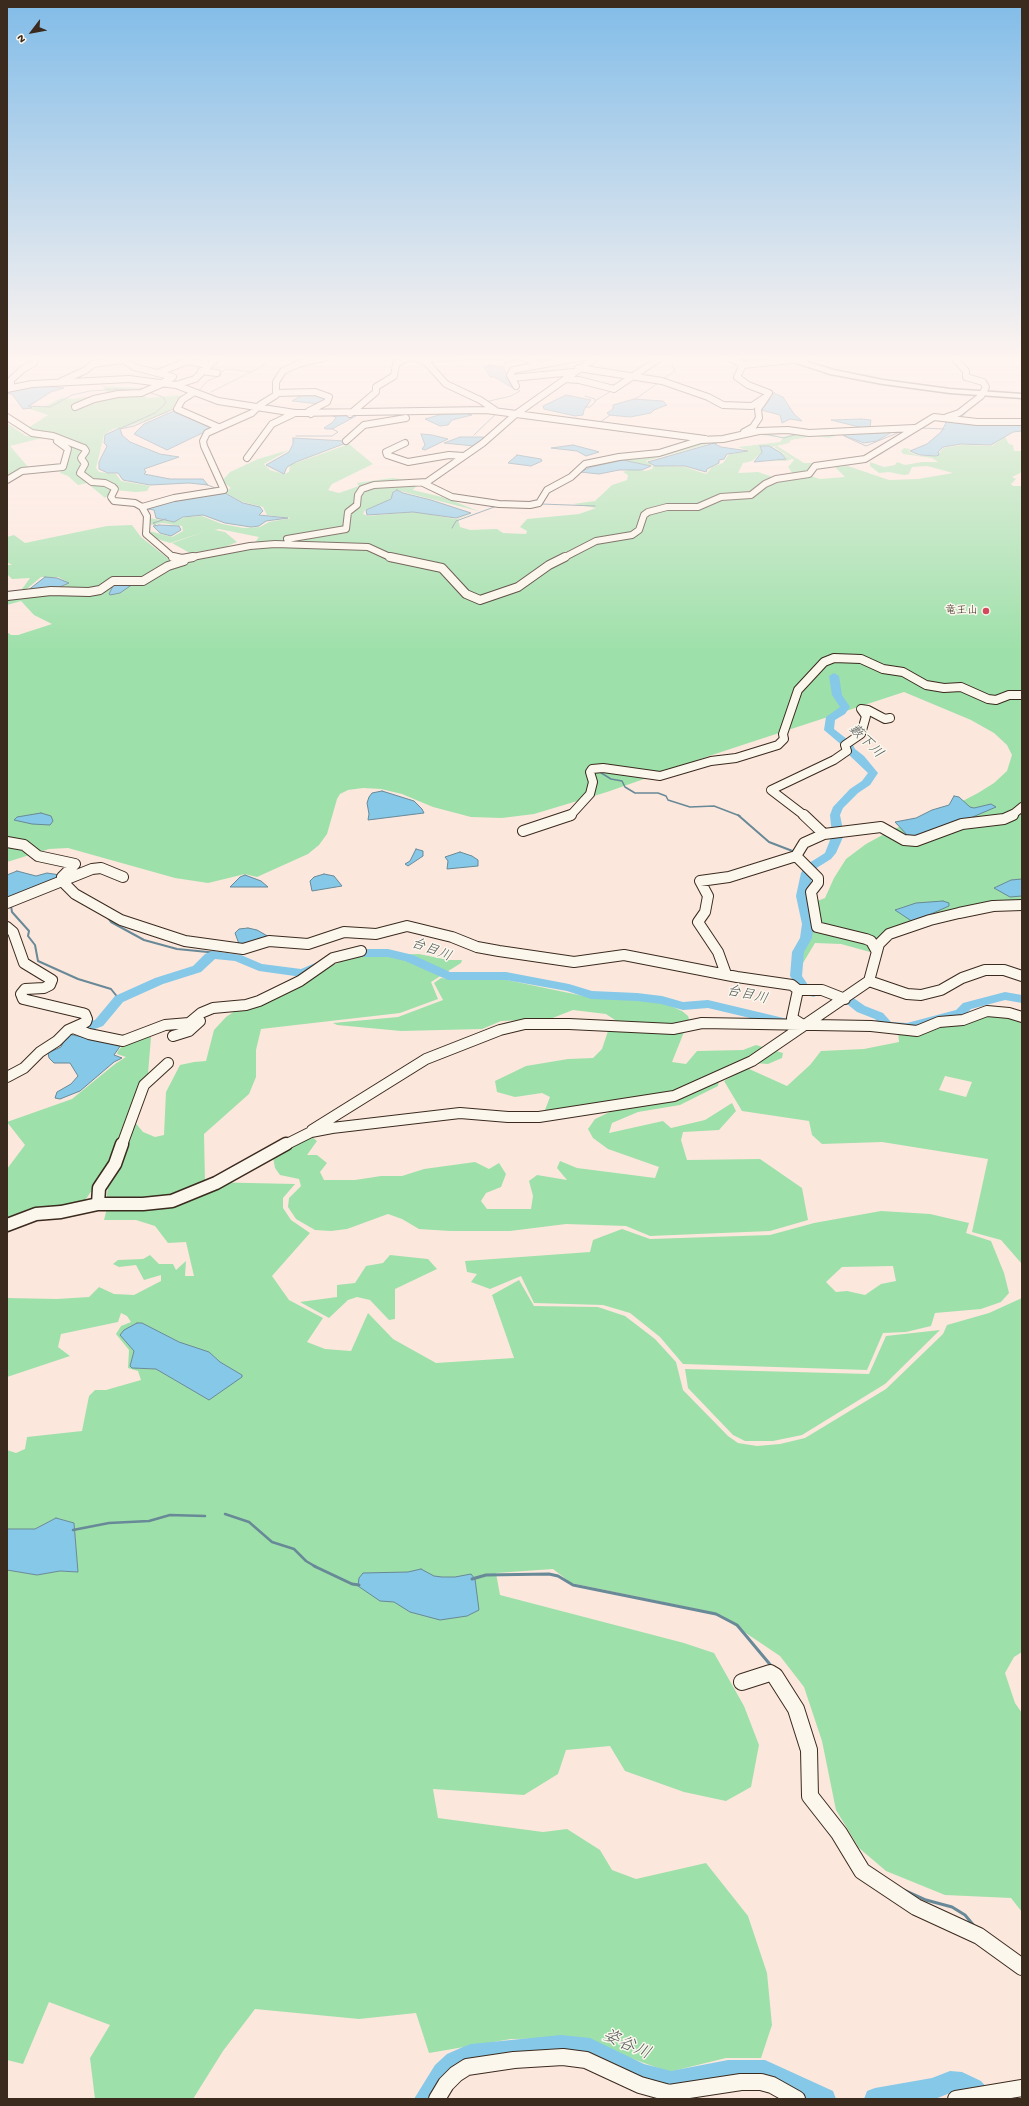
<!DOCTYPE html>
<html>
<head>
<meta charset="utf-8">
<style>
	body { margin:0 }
	#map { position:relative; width:1029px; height:2106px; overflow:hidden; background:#fce7dd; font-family:"Gochi Hand",sans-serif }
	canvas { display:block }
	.frame { position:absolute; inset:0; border:8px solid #3b2a1e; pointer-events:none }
	.north { position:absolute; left:12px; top:12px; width:40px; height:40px; -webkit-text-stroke:3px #fbf7ec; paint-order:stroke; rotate:238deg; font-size:11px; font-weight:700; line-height:16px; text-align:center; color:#3b2a1e }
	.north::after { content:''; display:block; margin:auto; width:14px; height:18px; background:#3b2a1e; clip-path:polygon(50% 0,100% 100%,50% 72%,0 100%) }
</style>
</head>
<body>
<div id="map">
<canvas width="1029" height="2106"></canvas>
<div class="frame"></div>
<div class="north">N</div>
</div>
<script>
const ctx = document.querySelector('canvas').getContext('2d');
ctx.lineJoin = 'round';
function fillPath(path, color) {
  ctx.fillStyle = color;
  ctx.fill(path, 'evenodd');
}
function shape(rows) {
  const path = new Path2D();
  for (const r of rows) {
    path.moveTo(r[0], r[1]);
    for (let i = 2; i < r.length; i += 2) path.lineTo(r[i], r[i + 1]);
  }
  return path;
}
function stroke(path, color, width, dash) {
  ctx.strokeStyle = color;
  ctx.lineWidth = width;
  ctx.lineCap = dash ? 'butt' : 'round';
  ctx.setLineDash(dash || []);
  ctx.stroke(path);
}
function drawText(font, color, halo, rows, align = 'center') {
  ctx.font = font + ' "Gochi Hand","Klee One",sans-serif';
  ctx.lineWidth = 3;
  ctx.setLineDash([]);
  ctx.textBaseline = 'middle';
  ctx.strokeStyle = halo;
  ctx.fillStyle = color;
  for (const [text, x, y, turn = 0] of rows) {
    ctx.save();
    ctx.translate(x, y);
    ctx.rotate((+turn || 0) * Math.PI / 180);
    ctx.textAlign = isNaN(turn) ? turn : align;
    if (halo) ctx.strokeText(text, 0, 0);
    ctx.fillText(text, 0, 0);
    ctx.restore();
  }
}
fillPath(shape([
	[102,386,144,388,134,393,143,394,147,398,178,395,184,397,167,413,126,427,113,429,104,435,96,468,99,472,116,474,121,481,150,486,147,491,135,492,115,490,105,498,87,483,78,485,68,476,60,473,71,448,28,428,48,415,30,409,33,408,31,406,44,407,61,398,72,399,108,394],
	[7,423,26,436,42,438,10,446,29,468,15,471,7,477],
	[761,433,782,437,797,433,838,435,829,438,814,436,791,440,789,443,772,447,792,459,786,461,773,460,787,458,769,446,760,446,762,452,752,461,743,463,738,473,758,472,770,476,773,480,795,477,788,467,794,460,774,447,777,446,804,463,823,463,808,475,820,479,845,477,835,467,848,466,889,480,918,479,953,473,927,466,912,467,909,474,904,475,889,472,879,473,870,466,870,462,884,467,895,465,897,462,905,465,922,462,938,462,932,458,903,454,901,451,904,448,910,449,909,452,920,456,937,456,943,448,962,445,992,446,1005,437,1009,444,1013,445,1014,451,1022,451,1022,472,1012,477,1016,479,1011,484,1013,486,1022,486,1022,904,1005,904,881,936,870,952,841,944,815,943,803,963,800,963,801,953,810,932,807,905,825,898,834,878,846,859,866,844,888,832,921,817,953,806,978,793,994,783,1007,771,1012,755,1007,745,994,733,971,720,904,692,712,755,607,792,534,814,502,818,471,817,433,807,402,794,381,789,363,788,348,790,340,794,337,799,327,834,319,845,308,854,257,877,245,874,208,883,175,878,68,848,49,849,7,862,7,632,11,635,18,635,52,624,34,615,21,601,7,605,7,597,56,590,69,583,58,577,41,577,22,593,22,589,30,578,12,579,7,574,7,565,12,565,7,562,7,537,14,535,25,543,107,526,132,525,141,537,175,564,250,549,259,537,219,529,215,530,225,532,237,542,225,547,190,553,172,543,207,531,170,543,148,536,149,531,172,537,183,531,182,526,162,523,151,525,150,518,173,522,186,517,202,516,222,524,244,528,260,527,269,522,291,518,267,515,263,507,243,502,224,492,231,488,222,481,230,472,258,459,289,450,264,464,270,470,284,474,289,472,290,465,349,444,373,464,332,484,328,490,339,493,359,486,357,483,392,478,415,481,417,485,413,490,446,498,478,511,396,490,393,491,392,497,388,501,365,510,363,514,368,516,414,512,456,519,473,513,458,519,460,527,470,530,497,529,503,533,526,534,527,531,520,527,527,519,579,514,596,508,573,504,595,501,612,485,627,480,628,475,623,472,632,469,645,471,652,469,653,466,685,467,706,474,712,467,723,463,729,454,749,451,738,447,780,442,783,438,762,435],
	[718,441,646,461,653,466,623,460,582,469,592,463,637,457,640,459,687,445],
	[419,954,448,960,462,960,461,963,431,982,438,999,400,1013,261,1029,256,1050,256,1077,249,1094,204,1134,205,1182,295,1184,283,1198,283,1208,291,1220,310,1233,272,1276,289,1300,323,1318,307,1342,325,1349,351,1351,368,1313,393,1339,436,1363,514,1358,492,1295,519,1280,534,1306,598,1307,625,1316,655,1339,676,1362,683,1390,728,1436,738,1443,757,1446,780,1444,805,1438,886,1389,943,1334,947,1325,989,1313,1022,1298,1022,1652,1014,1657,1005,1673,1015,1703,1022,1713,1022,1912,1011,1898,945,1895,886,1871,859,1848,836,1810,822,1741,804,1687,780,1656,716,1613,571,1583,553,1569,496,1573,500,1595,684,1643,714,1653,744,1706,759,1745,751,1787,726,1801,684,1792,625,1771,610,1746,566,1750,558,1774,524,1795,433,1789,438,1818,543,1832,567,1829,600,1850,612,1870,636,1879,706,1863,748,1916,767,1973,772,2025,761,2058,726,2058,669,2072,625,2056,587,2038,511,2039,429,2053,416,2013,359,2019,255,2009,223,2051,193,2099,95,2099,90,2058,110,2025,49,2002,23,2064,7,2060,7,1570,37,1575,60,1571,78,1572,74,1523,56,1518,35,1529,7,1529,7,1450,16,1453,25,1449,27,1437,82,1431,89,1396,95,1390,106,1390,141,1380,138,1371,128,1368,129,1350,116,1334,121,1326,131,1322,127,1316,121,1313,118,1322,61,1334,58,1347,70,1356,7,1377,7,1298,57,1299,89,1297,99,1287,114,1294,134,1295,161,1281,161,1275,144,1280,136,1265,119,1267,113,1264,118,1260,143,1259,150,1255,159,1264,173,1264,176,1270,186,1261,185,1276,194,1276,186,1242,168,1243,155,1226,136,1220,104,1220,107,1208,107,1194,112,1160,84,1202,49,1210,28,1209,7,1219,7,1169,25,1145,7,1122,72,1099,115,1064,126,1057,117,1054,118,1051,124,1044,145,1034,151,1037,148,1074,142,1082,129,1115,143,1132,155,1137,164,1135,166,1092,180,1065,194,1062,206,1061,214,1030,226,1017,235,1011,253,1006,317,975,333,965,350,958,366,956],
	[142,1323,179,1342,209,1352,220,1362,242,1375,209,1400,156,1369,140,1369,130,1365,134,1351,132,1348],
	[441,978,460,980,502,979,593,998,648,1001,666,1004,682,1011,688,1016,690,1022,674,1027,621,1024,606,1014,573,1010,550,1019,501,1021,482,1029,401,1031,337,1025,333,1023,398,1017,443,1000,434,983],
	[988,1015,1022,1021,1022,1264,1001,1240,972,1232,988,1159,882,1142,822,1144,812,1135,809,1121,742,1111,724,1081,747,1068,787,1086,810,1065,821,1051,864,1049,899,1042,898,1032,925,1034,941,1025],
	[945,1076,972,1082,966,1097,939,1090],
	[608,1031,684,1032,672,1062,686,1064,697,1051,743,1050,756,1045,783,1053,782,1058,768,1064,741,1062,720,1072,718,1086,680,1105,638,1112,612,1123,609,1133,663,1121,671,1128,705,1120,732,1103,736,1111,719,1130,683,1132,681,1140,687,1160,760,1159,802,1188,808,1220,770,1231,650,1236,626,1226,566,1224,510,1231,450,1231,419,1229,402,1219,388,1214,347,1229,331,1231,315,1230,296,1219,288,1207,289,1198,301,1186,299,1179,280,1175,275,1168,273,1157,311,1136,317,1141,307,1155,317,1155,327,1163,320,1172,324,1180,355,1180,381,1176,402,1176,424,1169,475,1162,489,1169,499,1163,506,1174,501,1187,486,1193,481,1201,487,1209,531,1209,533,1196,529,1181,537,1175,567,1180,557,1168,560,1161,577,1168,655,1178,659,1167,608,1149,593,1138,588,1129,595,1119,612,1111,615,1103,545,1110,550,1097,542,1093,515,1097,497,1092,495,1081,526,1066,568,1059,593,1058,602,1049],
	[881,1211,930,1214,969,1223,966,1233,991,1241,1004,1273,1009,1293,1001,1302,981,1309,935,1313,931,1326,906,1332,883,1333,867,1370,683,1364,660,1337,630,1313,603,1305,534,1303,521,1276,490,1289,471,1282,477,1274,467,1272,465,1261,590,1252,593,1240,622,1229,650,1239,770,1235,814,1223],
	[842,1267,893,1266,896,1281,881,1284,865,1295,847,1291,836,1292,826,1282],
	[390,1255,428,1259,437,1269,395,1289,395,1319,389,1320,370,1300,357,1297,348,1300,329,1318,300,1302,337,1297,337,1285,355,1283,366,1266,383,1263],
	[940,1330,885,1384,802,1435,773,1441,745,1441,733,1435,688,1388,685,1369,869,1374,886,1336]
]), '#9ee0aa');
const water = shape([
	[730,356,764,356,778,360,747,364,730,356],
	[489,365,503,367,513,388,494,377,490,377,484,367,489,365],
	[49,386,64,388,51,392,29,406,32,408,23,409,12,394,8,394,12,390,28,387,49,386],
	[774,393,783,397,794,414,802,421,790,419,782,423,780,415,761,410,769,401,771,394,774,393],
	[318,394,329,399,319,404,292,401,302,395,318,394],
	[566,395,591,400,584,410,583,415,575,416,544,409,543,406,566,395],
	[634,399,663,401,667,405,654,410,651,413,630,417,609,415,607,413,613,409,613,405,634,399],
	[176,410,215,427,167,450,134,434,144,424,176,410],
	[462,412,472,415,452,420,448,425,440,426,425,419,446,413,462,412],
	[330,415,353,415,356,416,332,429,326,429,324,428,333,422,336,417,330,415],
	[861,419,871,420,870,428,863,428,831,420,861,419],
	[944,421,1022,424,1022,431,1013,432,991,445,961,444,943,447,938,452,939,455,936,456,920,455,910,451,927,444,941,432,946,423,944,421],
	[120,428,122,435,130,442,160,454,179,457,144,469,146,472,144,474,170,479,203,479,208,485,189,483,150,485,123,480,118,473,108,473,99,469,99,462,107,446,104,443,105,435,120,428],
	[892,432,877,441,864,443,845,436,843,433,892,432],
	[421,434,432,435,448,439,425,450,422,449,425,445,421,434],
	[460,437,482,437,487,438,474,446,444,443,460,437],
	[293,438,345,441,346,443,296,462,287,467,284,474,266,465,289,452,293,444,293,438],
	[718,442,715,444,721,447,748,451,727,454,724,459,719,460,719,463,707,469,706,472,685,466,655,466,648,462,718,442],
	[573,445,596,451,599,452,586,456,577,451,551,448,573,445],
	[760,446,769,446,781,453,786,459,754,462,762,452,760,446],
	[517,455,541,459,542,461,531,466,508,463,517,455],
	[623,460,651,466,642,470,619,470,599,474,580,472,591,467,623,460],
	[397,490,403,493,431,500,471,513,456,518,413,512,367,515,366,510,391,499,393,492,397,490],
	[225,493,243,503,260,507,263,511,259,515,288,518,266,521,259,526,251,527,225,523,203,515,183,517,174,522,156,518,154,510,147,509,166,502,225,493],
	[159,525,179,526,181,530,171,536,160,533,153,526,159,525],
	[45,577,57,578,69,583,55,589,27,591,45,577],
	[114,584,133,584,120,593,110,595,109,594,114,584],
	[382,791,414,801,422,809,424,813,368,820,369,814,367,803,369,797,372,793,382,791],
	[954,796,959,797,970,807,974,808,991,804,996,807,926,837,909,837,895,822,916,818,932,810,949,805,954,796],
	[41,813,51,816,53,821,50,825,32,824,14,820,17,817,41,813],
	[416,849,423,851,423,856,408,866,405,864,410,861,416,849],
	[460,852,472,856,478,860,478,866,447,869,448,861,445,857,460,852],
	[17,871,36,876,47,873,60,875,59,878,7,900,7,875,17,871],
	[324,874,334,876,342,886,312,891,310,881,314,877,324,874],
	[245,875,261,881,268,887,230,887,240,877,245,875],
	[1022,879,1022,896,1010,897,994,888,1011,880,1022,879],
	[943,901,949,903,949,906,913,922,895,910,916,903,943,901],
	[248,928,257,930,271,938,246,947,239,944,235,933,239,929,248,928],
	[68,1034,121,1045,114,1055,122,1058,114,1062,80,1091,60,1099,55,1098,57,1092,71,1084,78,1076,70,1063,54,1063,49,1058,48,1053,61,1047,63,1043,60,1040,68,1034],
	[137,1323,142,1323,179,1342,209,1352,220,1362,242,1375,242,1377,209,1400,156,1369,132,1368,130,1366,134,1351,120,1335,124,1330,137,1323],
	[56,1518,74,1523,78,1572,60,1571,37,1575,7,1570,7,1529,35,1529,56,1518],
	[421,1569,434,1576,442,1577,455,1577,471,1574,475,1579,479,1610,467,1616,440,1620,410,1612,394,1602,380,1601,358,1586,359,1578,363,1573,408,1572,421,1569]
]);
fillPath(water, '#86c8e7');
stroke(water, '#688997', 1);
stroke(shape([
	[528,357,539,358,543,356],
	[502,368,505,363,521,359],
	[397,376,399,365],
	[663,379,675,371,669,356],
	[198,392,207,381,220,376,221,372,227,369,252,372,278,356],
	[211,392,251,372],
	[585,396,595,399,595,402,590,407,585,407],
	[634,400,658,383],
	[595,401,611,391],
	[485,402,511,396,520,391,512,387],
	[182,405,186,400,191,399,193,395],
	[28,406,50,407,72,395,90,391,118,389,136,391],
	[957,417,962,417,968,410],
	[599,423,610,415],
	[121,428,155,413,164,405,166,402,163,397,151,393],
	[920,428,944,429],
	[120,429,134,426,173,409],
	[840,432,844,436,866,446,902,431],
	[760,433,784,438,798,434],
	[474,435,497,413],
	[296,436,332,436,338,432,331,428],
	[205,484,218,489],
	[541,504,595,506],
	[157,526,153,523,166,519],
	[452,528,456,521,497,506]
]), '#688997', 1);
stroke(shape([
	[598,771,611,779,622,781,625,787,635,793,658,793,666,796,668,800,690,807,714,806,740,816]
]), '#688997', 1.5);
stroke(shape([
	[738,815,769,842,795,852],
	[11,906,12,912,29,931,28,936,35,945,38,961,78,979,111,989,119,999],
	[107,917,111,922,144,940,177,949,218,953,221,956]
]), '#688997', 2);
stroke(shape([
	[225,1514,249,1522,272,1542,294,1549,306,1561,316,1567],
	[73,1530,109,1523,149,1521,170,1515,205,1516]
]), '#688997', 2.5);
stroke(shape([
	[314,1566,352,1584,359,1585],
	[472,1579,486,1575,549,1574,558,1576,573,1585,716,1614,737,1625,773,1668],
	[904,1890,926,1900,952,1907,965,1915,975,1927]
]), '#688997', 3);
fillPath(shape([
	[834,673,839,676,842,695,850,707,845,714,835,720,834,729,852,743,855,749,864,756,878,773,870,785,858,793,843,808,840,815,844,835,836,853,831,859,815,869,813,873,808,896,814,924,812,938,804,952,802,976,810,988,818,990,820,993,814,997,802,994,790,976,792,952,800,938,802,924,796,896,801,873,806,865,825,853,832,835,830,815,833,807,850,789,862,781,868,773,847,753,844,747,824,730,826,717,840,707,832,695,829,676,834,673],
	[361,949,388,949,413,955,450,972,506,972,569,984,592,991,637,993,662,996,683,1002,708,1000,792,1020,794,1023,788,1027,708,1008,683,1010,661,1004,637,1001,591,999,567,991,506,980,448,980,405,961,388,957,361,957,348,960,342,956,344,953,361,949],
	[213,951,241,955,262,964,301,969,320,961,326,965,324,968,302,977,259,971,235,961,215,959,201,972,163,984,123,1002,103,1026,92,1030,80,1031,74,1027,75,1024,95,1020,115,996,155,978,193,966,205,954,213,951],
	[1005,992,1022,995,1022,1003,1005,1000,971,1009,964,1016,907,1031,881,1026,875,1019,857,1012,842,1000,848,996,852,997,865,1006,883,1013,891,1022,907,1023,956,1010,963,1003,1005,992],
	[561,2035,590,2038,644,2064,671,2071,728,2060,765,2060,833,2091,836,2099,797,2099,765,2082,728,2082,671,2093,642,2085,589,2060,561,2057,472,2066,463,2070,451,2081,438,2099,414,2099,435,2065,447,2054,463,2047,471,2044,561,2035],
	[950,2071,962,2072,981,2081,990,2091,993,2099,967,2099,960,2094,950,2093,935,2099,864,2099,867,2091,875,2088,932,2078,950,2071]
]), '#86c8e7');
const minorFar4 = shape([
	[413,356,427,363,446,384,480,400,495,410],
	[484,356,501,356],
	[519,356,536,363],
	[726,356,743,365,802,359,810,356],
	[420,357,427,359,473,356],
	[743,365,737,377,748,385,769,393,758,409,759,418,753,427,744,432],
	[578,368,662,381,708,397,723,405,752,406,764,398],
	[201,371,217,373],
	[160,372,188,361,208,365],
	[512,378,573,372],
	[565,379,579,380,614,389,663,356],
	[62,381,86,370,93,364,124,360,134,367,173,377,162,383],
	[176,385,195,379,219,356],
	[516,386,510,375,513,370,589,356],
	[11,387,11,380,23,369,34,363,35,356],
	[7,389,32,384,129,379,176,385,218,401,295,413,486,410,705,439],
	[276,393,315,392,329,397,327,402,309,411,311,414],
	[75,407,94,399,118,394,141,393,164,383],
	[177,409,218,427],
	[177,409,182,400,193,393],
	[350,414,376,392,376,387,394,376,396,364,405,359,415,357],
	[7,417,32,433,53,436,84,448,86,451,81,458,85,464,80,473,92,482,105,483,113,487,115,489,111,497,114,501,135,503,142,507,147,516,146,534,174,558],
	[947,417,959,413,981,396,986,387,983,382,966,377,966,371,956,360,955,356],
	[346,441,364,425,406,418],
	[405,443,386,452,387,455,408,462,449,455,464,456],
	[247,458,272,424,295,413],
	[7,480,22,471,63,467,68,449,57,441],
	[423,483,452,497,499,504,530,505,539,503,547,490,571,477,585,464,619,457,659,453,701,440,723,439,759,431,788,430,809,433,914,428],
	[142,507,174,498,224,490,204,446,203,441,207,433,252,413,260,405,276,395,276,382,283,371,298,364,330,356],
	[287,539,346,529,348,512,357,505,358,495,362,489,374,485,427,482,483,443,516,414,598,356],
	[187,558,250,546,275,544,368,547,392,558],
	[563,558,596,541,632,535,639,530,644,515,648,512,667,507,698,507,721,497,751,495,765,484,776,479,809,474,815,466,865,459,934,417,977,422,1022,422]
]);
const minorFar3 = shape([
	[173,557,182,559,193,557],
	[390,557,442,568,466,594,480,600,518,587,549,565,565,557],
	[7,596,51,591,89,592,100,590,113,581,143,581,168,566,184,561],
	[570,816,590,794,593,782,590,772,592,769,603,768,660,776,711,761,736,758,778,745,784,739,783,734,798,690,824,662,834,658,861,659,883,669,903,672,926,685,944,688,961,687,988,699,996,700,1009,695,1022,695],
	[805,816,771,790,834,760,847,751,845,745,861,734,866,716,861,709,868,710,885,719,890,718],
	[1011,816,1022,807]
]);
const minorFar2 = shape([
	[804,815,824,834],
	[523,831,571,815],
	[7,842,24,845,38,856,75,864,62,877,65,884,75,894,121,920,185,941,243,949,269,941,308,944,344,932,376,934,407,926,452,937,477,947,499,951,574,962,624,955,737,977,792,985,798,990,822,990,845,999],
	[796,856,804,843,824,834,881,827,904,840,916,841,962,824,1004,819,1013,815],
	[796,856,818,878,818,883,811,892,817,927,866,939,871,941,876,950],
	[7,903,92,869,101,868,123,877],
	[7,927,13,932,24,963,52,980,50,985,44,988,25,989,21,994,23,999,82,1013,85,1014,87,1019,86,1022,68,1030,57,1041,40,1052,24,1068,7,1077],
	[726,974,718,952,698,922,705,912,708,896,700,881,729,877,796,856],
	[869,981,907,994,921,995,941,990,962,978,985,970,1004,970,1022,976],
	[798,990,792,1018,803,1025],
	[73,1028,89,1034,123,1041,165,1025,189,1023,201,1013,213,1008,246,1005,259,1001,300,981,333,958,361,951],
	[173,1036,189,1031,200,1021],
	[312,1130,426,1059,500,1030,525,1024,569,1024,673,1029,702,1023,871,1026,917,1031,939,1022,963,1020,987,1011,1009,1013,1022,1017],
	[122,1145,144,1085,168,1063],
	[285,1145,311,1132,332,1128,460,1113,508,1117,539,1117,674,1096,752,1061,869,981,879,944,889,934,930,920,959,913,993,906,1022,905]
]);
const minorFar1 = shape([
	[98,1204,99,1188,115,1164,122,1144],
	[7,1225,36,1214,61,1212,98,1204,143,1204,172,1201,216,1183,286,1144]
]);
const minor = shape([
	[742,1682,770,1673,775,1676,796,1709,809,1750,810,1796,839,1833,862,1871,916,1907,979,1936,1022,1967],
	[437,2099,446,2084,456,2074,467,2067,514,2060,563,2057,586,2060,640,2085,669,2093,741,2082,761,2082,772,2085,797,2099],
	[956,2099,1022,2088]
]);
const highway = shape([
	[775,356,787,356,834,370,883,380,950,389,1022,394,1022,398,950,393,883,384,830,374,775,356]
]);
stroke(minorFar4, '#3b2a1e', 8);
stroke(minorFar3, '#3b2a1e', 10);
stroke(minorFar2, '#3b2a1e', 12);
stroke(minorFar1, '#3b2a1e', 15);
stroke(minor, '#3b2a1e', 18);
stroke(highway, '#3b2a1e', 3);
stroke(minorFar4, '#fbf7ec', 6);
stroke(minorFar3, '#fbf7ec', 8);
stroke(minorFar2, '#fbf7ec', 10);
stroke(minorFar1, '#fbf7ec', 12);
stroke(minor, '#fbf7ec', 16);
fillPath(highway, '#fbf7ec');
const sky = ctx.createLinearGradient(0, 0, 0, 651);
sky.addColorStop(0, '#81bce8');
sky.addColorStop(0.55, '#fef4f0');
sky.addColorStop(1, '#fef4f000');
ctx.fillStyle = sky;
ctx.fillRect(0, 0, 1029, 651);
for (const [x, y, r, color] of [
	[986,611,4,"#d1495b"]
]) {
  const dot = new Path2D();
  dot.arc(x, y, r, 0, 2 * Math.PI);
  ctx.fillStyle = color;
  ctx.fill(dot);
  stroke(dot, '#fbf7ec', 1.5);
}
drawText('11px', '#3b2a1e', '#fbf7ec', [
	["竜王山",978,611]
], 'right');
drawText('italic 14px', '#52595a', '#fbf7ec', [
	["藪下川",865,742,45],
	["台目川",431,951,21],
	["台目川",747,996,13]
]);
drawText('italic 17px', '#52595a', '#fbf7ec', [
	["姿谷川",626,2046,24]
]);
</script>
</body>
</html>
